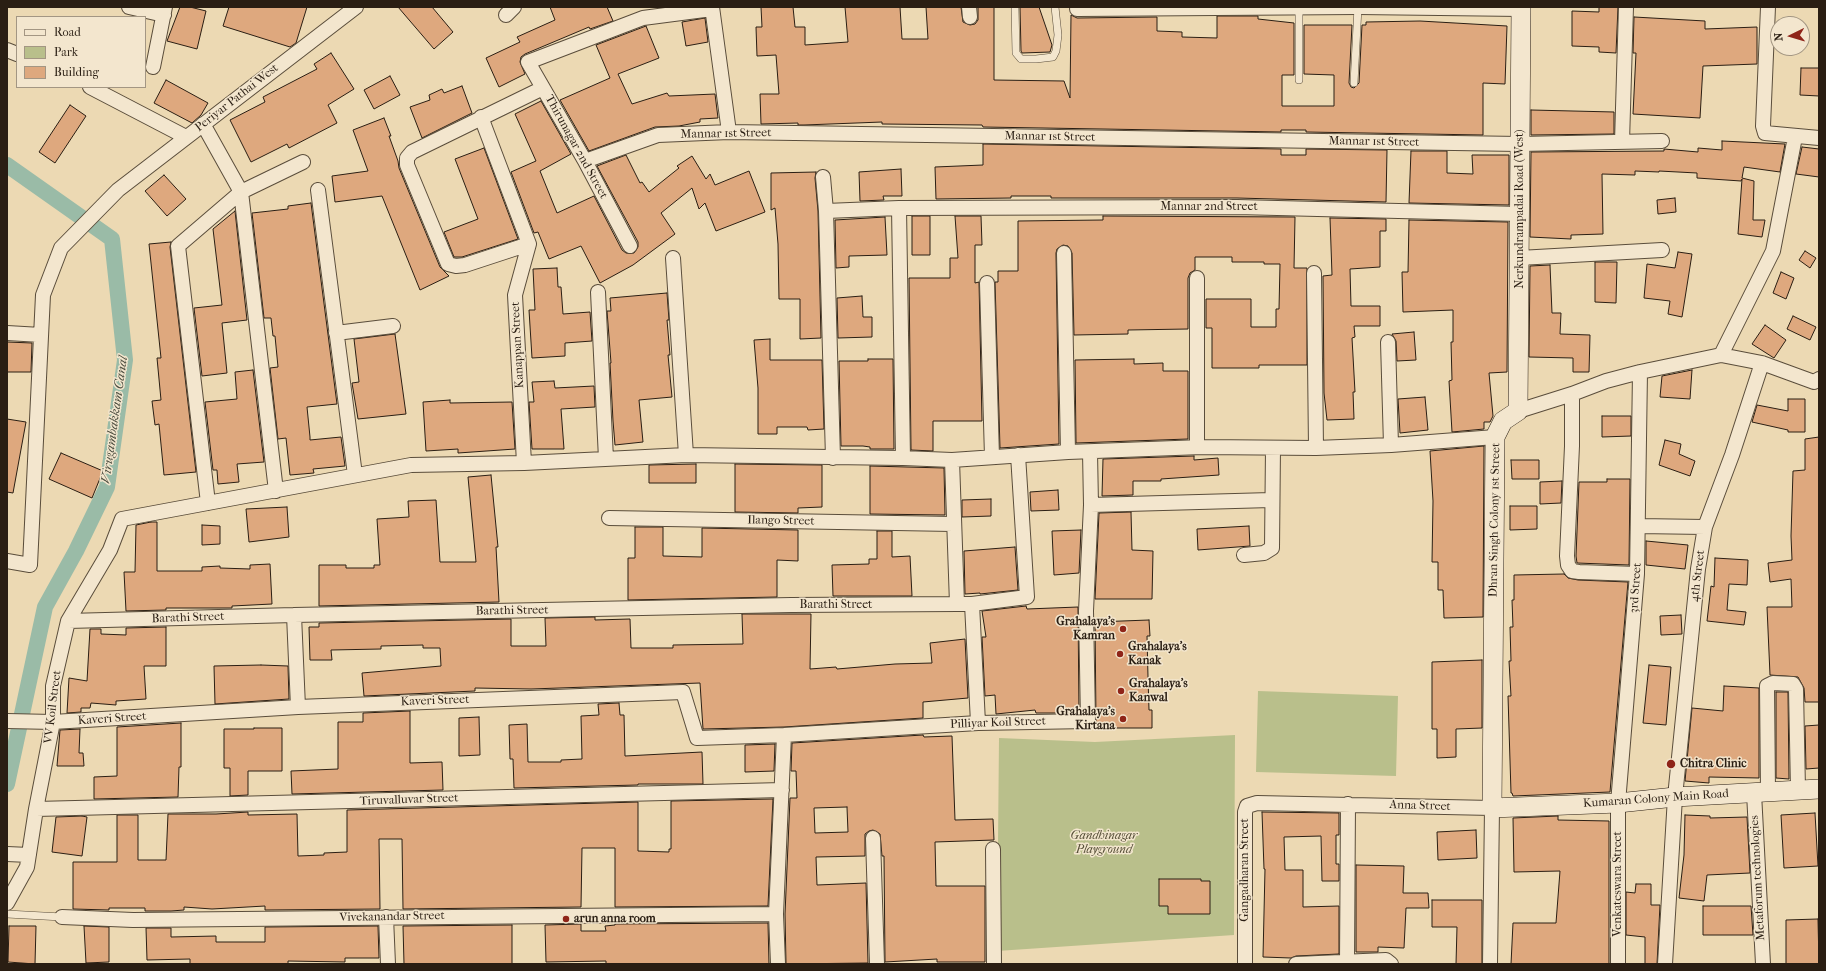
<!DOCTYPE html>
<html>
<head>
<meta charset="utf-8">
<style>
	body { margin:0 }
	#map { position:relative; width:1826px; height:971px; overflow:hidden; background:#ecd9b3; font-family:"IM FELL French Canon",serif }
	canvas { display:block }
	.frame { position:absolute; inset:0; border:8px solid #2a1e13; pointer-events:none }
	.legend { position:absolute; left:16px; top:16px; width:130px; height:72px; box-sizing:border-box; background:#f3e6ce; border:1px solid #a39683; margin:0; padding:5px 7px; list-style:none; font-size:12px; color:#2a1e13 }
	.legend li { display:flex; align-items:center; gap:8px; height:20px }
	.legend b { width:20px; border:1px solid #a39683 }
	.north { position:absolute; left:1770px; top:16px; width:40px; height:40px; box-sizing:border-box; background:#f3e6ce; border:1px solid #a39683; border-radius:50%; rotate:265deg; font-size:11px; font-weight:700; line-height:16px; text-align:center; color:#2a1e13 }
	.north::after { content:''; display:block; margin:auto; width:14px; height:18px; background:#8f2418; clip-path:polygon(50% 0,100% 100%,50% 72%,0 100%) }
</style>
</head>
<body>
<div id="map">
<canvas width="1826" height="971"></canvas>
<div class="frame"></div>
<ul class="legend">
<li><b style="height:5px;background:#f3e6ce"></b>Road</li>
<li><b style="height:11px;background:#b9bf8b"></b>Park</li>
<li><b style="height:11px;background:#dea87e"></b>Building</li>
</ul>
<div class="north">N</div>
</div>
<script>
const ctx = document.querySelector('canvas').getContext('2d');
ctx.lineJoin = 'round';
function fillPath(path, color) {
  ctx.fillStyle = color;
  ctx.fill(path, 'evenodd');
}
function shape(rows) {
  const path = new Path2D();
  for (const r of rows) {
    path.moveTo(r[0], r[1]);
    for (let i = 2; i < r.length; i += 2) path.lineTo(r[i], r[i + 1]);
  }
  return path;
}
function stroke(path, color, width, dash) {
  ctx.strokeStyle = color;
  ctx.lineWidth = width;
  ctx.lineCap = dash ? 'butt' : 'round';
  ctx.setLineDash(dash || []);
  ctx.stroke(path);
}
function drawText(font, color, halo, rows, align = 'center') {
  ctx.font = font + ' "IM FELL French Canon",serif';
  ctx.lineWidth = 3;
  ctx.setLineDash([]);
  ctx.textBaseline = 'middle';
  ctx.strokeStyle = halo;
  ctx.fillStyle = color;
  for (const [text, x, y, turn = 0] of rows) {
    ctx.save();
    ctx.translate(x, y);
    ctx.rotate((+turn || 0) * Math.PI / 180);
    ctx.textAlign = isNaN(turn) ? turn : align;
    if (halo) ctx.strokeText(text, 0, 0);
    ctx.fillText(text, 0, 0);
    ctx.restore();
  }
}
fillPath(shape([
	[1258,691,1398,696,1396,776,1256,772],
	[1235,735,1234,935,997,951,999,738,1095,742]
]), '#b9bf8b');
stroke(shape([
	[7,165,112,239,125,360,107,487,76,551,45,607,7,784]
]), '#9abba7', 16);
const building = shape([
	[180,7,190,7,206,11,197,49,167,41,180,7],
	[229,7,307,7,296,43,290,47,223,26,229,7],
	[398,7,432,7,453,32,434,49,398,7],
	[550,7,607,7,613,21,590,29,589,27,525,54,521,57,520,62,525,74,499,87,486,58,520,42,517,37,555,20,550,7],
	[761,7,793,7,795,27,805,27,805,45,848,42,845,7,900,7,902,39,928,39,926,7,961,7,963,22,970,25,975,24,978,20,978,7,994,7,994,80,1064,81,1070,98,1071,15,1077,18,1157,17,1157,31,1182,32,1182,37,1217,38,1217,16,1258,16,1258,19,1294,23,1294,75,1282,75,1282,106,1334,106,1334,75,1304,74,1304,25,1352,25,1349,83,1351,87,1354,88,1359,83,1362,25,1366,25,1366,22,1420,21,1507,26,1505,84,1483,83,1483,135,1306,132,1306,130,1281,130,1281,132,983,127,982,125,882,124,882,122,804,125,798,125,798,123,761,124,760,94,779,94,776,55,757,56,756,27,762,27,761,7],
	[1020,7,1039,7,1052,45,1050,52,1022,53,1021,51,1020,7],
	[1599,7,1618,7,1616,53,1599,52,1599,47,1572,46,1572,11,1599,12,1599,7],
	[1634,17,1705,21,1705,29,1757,27,1757,64,1703,66,1700,118,1633,114,1636,53,1633,53,1634,17],
	[705,18,708,42,686,46,682,22,705,18],
	[646,26,659,58,618,74,632,104,667,93,669,96,715,94,718,118,700,119,700,122,679,126,655,127,589,151,560,100,610,78,596,45,646,26],
	[331,53,354,89,328,105,337,123,289,148,287,144,251,162,230,120,265,102,263,97,317,69,314,64,331,53],
	[1801,68,1819,68,1819,96,1800,95,1801,68],
	[390,76,400,95,374,109,364,90,390,76],
	[166,80,208,103,201,115,192,123,154,103,166,80],
	[462,86,472,113,422,138,410,107,430,100,429,95,442,89,444,93,462,86],
	[541,101,571,154,540,171,557,213,594,196,622,250,626,253,634,253,638,247,638,242,597,166,626,155,640,183,642,182,649,192,679,168,677,166,692,156,706,179,710,174,715,185,749,171,765,212,716,231,705,203,699,209,692,188,661,213,675,234,633,265,600,283,581,246,549,259,538,232,534,233,511,172,536,161,515,114,541,101],
	[70,105,86,116,55,163,39,152,70,105],
	[1531,110,1614,112,1614,134,1531,135,1531,110],
	[384,118,391,136,389,136,398,161,399,168,440,267,449,276,420,290,382,196,335,202,332,176,368,171,353,130,384,118],
	[1722,141,1785,144,1780,172,1744,167,1742,178,1754,181,1753,220,1765,220,1762,237,1738,234,1742,179,1741,181,1697,178,1697,173,1659,171,1659,172,1635,171,1635,175,1602,174,1603,234,1571,235,1571,239,1530,237,1531,152,1664,151,1664,149,1698,152,1698,148,1722,150,1722,141],
	[983,144,1281,149,1281,155,1306,155,1306,149,1387,150,1386,202,1237,198,1051,198,1051,196,1011,196,1011,198,936,199,935,167,983,165,983,144],
	[1802,147,1819,149,1819,177,1796,174,1802,147],
	[484,148,518,239,462,257,454,257,444,232,478,219,455,159,484,148],
	[1411,151,1447,151,1447,173,1473,174,1472,155,1509,155,1509,205,1409,203,1411,151],
	[901,169,902,196,883,196,884,200,860,201,859,172,901,169],
	[816,172,815,178,818,211,821,338,800,339,800,299,779,299,778,244,775,208,771,210,771,173,816,172],
	[164,175,186,199,167,216,145,191,164,175],
	[1675,198,1676,212,1658,214,1657,200,1675,198],
	[311,203,337,404,307,407,310,437,310,440,341,437,345,466,313,469,314,473,290,475,286,438,278,439,270,368,278,367,275,336,273,336,271,318,264,318,252,213,288,209,288,206,311,203],
	[235,211,247,320,222,323,227,373,202,376,194,308,222,305,213,229,235,211],
	[912,216,930,216,930,255,912,255,912,216],
	[955,216,981,216,982,245,975,245,975,283,979,282,982,421,933,421,933,451,911,450,909,278,950,278,950,258,958,258,955,216],
	[1103,216,1295,217,1294,268,1307,268,1307,365,1259,365,1259,368,1212,368,1212,328,1206,328,1206,299,1251,299,1251,327,1276,327,1276,309,1279,309,1280,264,1264,264,1264,262,1232,262,1232,257,1195,257,1195,270,1190,273,1188,278,1188,329,1128,330,1128,334,1074,335,1072,253,1068,246,1063,245,1057,249,1056,253,1059,444,1000,448,995,282,998,282,998,271,1018,271,1018,221,1103,220,1103,216],
	[885,217,887,255,849,256,849,267,836,268,835,220,885,217],
	[1330,218,1386,219,1386,231,1380,231,1380,267,1350,269,1351,306,1380,306,1380,326,1354,326,1355,337,1352,338,1355,392,1353,392,1354,419,1327,420,1324,393,1323,276,1332,275,1330,218],
	[1409,220,1508,222,1507,372,1489,373,1493,416,1490,422,1484,422,1484,429,1452,432,1449,381,1452,380,1451,342,1453,342,1453,310,1403,312,1402,272,1408,272,1409,220],
	[171,242,170,247,196,472,164,475,159,424,155,425,152,401,161,400,157,358,161,358,149,244,171,242],
	[1805,251,1816,258,1810,268,1799,260,1805,251],
	[1678,252,1692,254,1682,317,1668,314,1670,301,1644,298,1647,264,1675,268,1678,252],
	[1595,262,1617,262,1616,303,1595,302,1595,262],
	[1550,265,1552,313,1561,313,1560,334,1590,335,1589,372,1573,372,1573,358,1529,357,1530,266,1550,265],
	[557,268,558,287,561,287,563,314,590,312,592,341,565,343,565,356,532,358,529,310,535,310,533,269,557,268],
	[1781,272,1794,278,1786,299,1773,293,1781,272],
	[667,293,669,320,667,320,670,355,668,355,672,397,639,400,643,442,615,445,613,421,610,363,611,363,607,311,611,311,610,298,667,293],
	[862,296,863,317,872,317,872,337,838,338,837,298,862,296],
	[1793,316,1816,327,1810,340,1787,329,1793,316],
	[1765,325,1786,340,1774,358,1752,344,1765,325],
	[1414,332,1416,360,1397,361,1396,341,1392,334,1414,332],
	[395,334,406,414,358,419,352,383,359,382,354,339,395,334],
	[770,339,770,360,822,360,824,429,808,430,807,427,777,427,777,434,758,434,758,388,754,340,770,339],
	[7,342,32,343,31,372,7,372,7,342],
	[868,359,893,359,894,449,870,449,870,447,863,446,841,446,839,361,868,361,868,359],
	[1134,359,1134,364,1163,363,1163,371,1188,371,1188,439,1076,443,1075,360,1134,359],
	[253,370,264,462,237,464,239,482,218,484,217,470,213,470,205,402,237,399,235,372,253,370],
	[1692,370,1690,399,1660,397,1662,376,1692,370],
	[554,381,555,388,594,386,595,407,561,409,564,449,532,449,529,402,534,402,532,382,554,381],
	[1425,397,1428,430,1400,433,1398,399,1425,397],
	[1788,399,1805,399,1805,432,1788,432,1788,430,1752,422,1757,405,1788,411,1788,399],
	[450,400,450,403,512,402,515,449,458,453,458,449,426,451,423,402,450,400],
	[1602,416,1631,416,1631,436,1602,437,1602,416],
	[7,419,26,422,13,493,7,492,7,419],
	[1819,437,1819,702,1805,702,1804,688,1798,677,1770,675,1767,607,1792,607,1791,579,1770,582,1768,563,1792,560,1791,536,1793,471,1805,470,1805,439,1819,437],
	[1665,440,1681,444,1679,454,1695,461,1690,476,1659,465,1665,440],
	[1484,446,1483,617,1444,618,1443,590,1438,590,1438,562,1432,562,1433,501,1430,451,1484,446],
	[61,453,103,471,92,498,49,479,61,453],
	[1194,456,1194,460,1218,458,1219,475,1161,479,1161,481,1133,481,1133,495,1102,496,1103,459,1194,456],
	[1511,460,1539,460,1539,479,1512,479,1511,460],
	[696,464,696,483,649,483,649,465,696,464],
	[735,464,822,465,822,507,798,508,798,513,735,512,735,464],
	[870,466,944,468,945,515,870,514,870,466],
	[491,475,498,547,496,547,499,602,319,606,319,565,346,565,346,568,374,568,374,565,380,565,377,519,409,517,408,501,436,500,440,562,476,562,468,477,491,475],
	[1607,479,1630,479,1629,565,1577,563,1576,556,1579,482,1607,482,1607,479],
	[1562,481,1561,503,1540,504,1540,482,1562,481],
	[1058,490,1059,510,1031,511,1030,492,1058,490],
	[991,499,991,516,962,517,962,500,991,499],
	[1510,506,1537,506,1537,529,1510,530,1510,506],
	[287,507,289,537,249,542,246,509,287,507],
	[1131,512,1132,550,1153,551,1152,599,1095,599,1099,513,1131,512],
	[151,522,157,522,157,571,202,571,202,567,220,566,220,568,250,569,250,565,270,564,272,604,232,606,232,608,166,608,166,610,126,611,124,572,135,572,136,525,151,522],
	[202,525,220,526,220,544,202,545,202,525],
	[1249,526,1250,546,1198,550,1197,529,1249,526],
	[635,527,663,527,663,556,702,557,702,528,798,530,798,561,777,560,777,597,628,600,628,558,635,558,635,527],
	[1081,530,1079,573,1054,575,1052,531,1081,530],
	[877,531,892,531,892,557,910,556,912,596,833,596,832,565,869,564,869,559,877,559,877,531],
	[1646,541,1688,545,1685,569,1646,565,1646,541],
	[1015,547,1018,590,980,594,980,593,965,594,964,551,1015,547],
	[1715,558,1748,560,1747,585,1729,584,1727,610,1746,612,1744,625,1707,621,1711,586,1714,587,1715,558],
	[1564,574,1568,578,1578,580,1628,582,1610,792,1513,796,1512,793,1511,793,1508,696,1511,696,1509,661,1511,661,1510,627,1513,627,1512,600,1514,600,1514,575,1564,574],
	[1026,606,1027,609,1078,607,1079,713,1036,713,1035,710,996,714,995,695,985,696,982,637,986,637,982,611,1026,606],
	[742,614,811,614,810,669,836,667,837,669,895,664,932,663,930,643,965,639,968,698,923,702,923,718,784,727,703,729,700,683,531,689,475,688,475,691,364,696,362,673,441,666,440,648,423,648,423,645,381,646,381,649,331,650,332,660,310,660,309,627,319,627,319,623,511,619,511,646,546,646,545,618,595,617,595,620,630,619,631,648,673,648,673,645,743,644,742,614],
	[1681,615,1682,634,1661,635,1660,616,1681,615],
	[1149,620,1150,636,1147,636,1148,677,1149,710,1152,710,1152,728,1095,728,1096,721,1095,622,1149,620],
	[166,627,166,666,144,666,146,699,116,701,116,705,91,703,90,708,81,708,81,712,67,713,69,678,87,681,90,629,101,629,101,634,126,635,126,628,166,627],
	[1482,660,1482,728,1456,729,1456,757,1437,758,1437,729,1432,729,1432,662,1482,660],
	[261,665,288,666,289,699,215,704,214,666,261,665],
	[1649,665,1671,667,1666,725,1643,723,1649,665],
	[1724,686,1759,688,1759,778,1709,777,1709,783,1685,781,1692,708,1723,711,1724,686],
	[1776,692,1788,692,1789,779,1776,778,1776,692],
	[619,703,620,715,624,715,625,756,702,752,703,784,638,784,638,785,514,788,513,759,510,759,509,725,527,724,528,762,561,762,561,760,582,759,581,716,599,715,598,704,619,703],
	[410,711,410,763,442,762,443,790,292,794,291,771,338,769,338,722,363,722,363,713,410,711],
	[479,717,480,755,459,756,459,718,479,717],
	[181,723,181,767,179,767,178,797,94,799,94,777,117,776,117,727,181,723],
	[1819,725,1819,768,1806,769,1805,726,1819,725],
	[254,728,282,728,282,771,248,771,248,795,230,796,230,768,224,768,224,729,254,729,254,728],
	[80,729,79,753,83,753,84,766,57,766,60,730,80,729],
	[923,735,924,737,952,736,955,820,993,819,994,840,935,842,936,886,985,886,985,962,937,962,937,959,885,962,884,856,882,856,880,834,873,830,869,831,865,834,865,856,816,857,817,885,866,883,868,963,786,964,785,914,790,798,797,798,796,771,791,771,792,743,923,735],
	[847,807,848,832,815,833,814,808,847,807],
	[775,744,774,771,745,772,745,745,775,744],
	[773,799,768,906,615,907,615,848,582,848,581,907,403,909,402,839,379,839,380,909,265,910,265,906,212,909,184,907,184,910,171,911,145,911,145,908,109,908,109,910,73,909,73,862,117,862,117,815,138,815,138,860,166,860,168,814,216,814,248,812,248,815,297,814,298,856,324,855,324,853,347,852,347,810,638,802,638,851,669,852,669,849,671,849,671,801,773,799],
	[1262,812,1339,813,1339,835,1336,835,1336,864,1339,864,1339,881,1322,881,1321,836,1284,837,1285,870,1303,870,1303,907,1339,906,1339,954,1296,956,1291,958,1263,957,1265,869,1264,869,1262,812],
	[1815,813,1818,866,1784,868,1781,815,1815,813],
	[1685,815,1710,816,1710,818,1747,817,1750,873,1707,875,1704,901,1679,898,1684,855,1685,815],
	[82,816,87,817,82,856,52,852,56,817,82,816],
	[1558,816,1558,820,1609,821,1609,964,1511,964,1513,923,1556,923,1560,871,1514,872,1513,818,1558,816],
	[1476,830,1477,858,1438,860,1437,832,1476,830],
	[1356,865,1404,866,1403,893,1428,893,1429,908,1406,908,1404,948,1378,947,1378,952,1356,952,1356,865],
	[1159,879,1201,879,1201,881,1210,881,1210,914,1168,914,1168,906,1159,906,1159,879],
	[1636,884,1651,884,1651,905,1660,905,1657,964,1645,964,1645,937,1626,935,1626,892,1635,893,1636,884],
	[1432,900,1482,900,1482,964,1456,964,1457,927,1432,927,1432,900],
	[1703,906,1751,906,1753,935,1703,935,1703,906],
	[1818,919,1819,964,1786,964,1786,920,1818,919],
	[768,923,769,964,606,964,606,961,546,962,545,925,581,924,581,931,606,931,605,926,615,925,615,924,768,923],
	[512,925,512,964,404,964,403,926,512,925],
	[9,926,36,926,35,964,8,962,9,926],
	[84,926,109,927,109,962,86,963,84,926],
	[378,926,379,958,345,958,345,962,288,961,288,964,190,964,190,959,147,960,146,928,171,928,171,937,216,936,216,942,265,942,265,927,378,926]
]);
fillPath(building, '#dea87e');
stroke(building, '#2a1e13', 1);
const lane = shape([
	[1015,7,1016,53,1021,59,1036,59,1053,57,1056,51,1058,35,1055,7],
	[1299,80,1299,8],
	[1354,83,1358,7],
	[7,914,62,917]
]);
const street = shape([
	[129,7,164,15],
	[712,7,729,132],
	[969,7,970,17],
	[1768,7,1763,126,1765,133,1819,138],
	[1077,9,1358,7,1521,9],
	[506,15,514,7],
	[7,50,17,54],
	[153,67,165,7],
	[90,87,186,137],
	[543,88,528,62,643,18,712,9],
	[481,117,529,244,515,295,524,463],
	[203,124,241,192,276,491],
	[1622,142,1626,7],
	[585,161,658,135,729,132,1520,144,1662,141],
	[823,177,826,211,833,458],
	[318,190,355,475],
	[899,208,903,458],
	[826,211,899,208,1237,207,1520,214],
	[529,244,465,265,456,266,448,264,407,165,407,158,412,152,543,88,585,161,630,246],
	[1064,253,1068,452],
	[673,258,686,455],
	[1519,258,1662,250],
	[1314,273,1316,448],
	[987,283,992,457],
	[598,292,606,459],
	[7,333,41,335],
	[336,333,393,326],
	[1388,342,1391,445],
	[1721,355,1773,251,1795,137],
	[1572,394,1572,446,1567,556,1568,565,1572,571,1579,572,1637,574],
	[1518,411,1572,394,1606,381,1640,372,1721,355,1762,363,1814,382,1819,379],
	[1197,447,1197,278],
	[952,460,957,604,972,604,978,723],
	[208,503,178,246,241,192,303,162],
	[1091,505,1271,500],
	[609,518,953,524],
	[1638,526,1705,527],
	[1244,555,1264,553,1272,548,1273,448],
	[7,561,30,565,43,295,61,248,118,190,356,7],
	[972,604,1027,597,1018,455],
	[294,615,298,707],
	[68,621,294,615,791,605,957,604],
	[7,721,53,722,298,707,683,692,697,738,784,735,978,723,1088,721,1086,611,1091,505,1090,452],
	[1768,792,1767,686,1773,683,1793,684,1796,689,1798,790],
	[1754,793,1763,964],
	[36,809,782,790],
	[873,838,877,964],
	[993,849,994,964],
	[7,854,29,855],
	[7,903,27,867,36,809,53,722,53,686,68,621,110,550,122,519,411,465,524,463,686,455,903,458,952,460,1068,452,1202,447,1316,448,1391,445,1495,437],
	[62,917,133,920,776,914],
	[386,917,388,964],
	[1347,962,1348,804],
	[778,964,776,914,784,735],
	[1245,964,1245,812,1247,806,1257,803,1492,808,1490,964],
	[1296,964,1386,960,1391,964],
	[1618,964,1618,803,1637,574,1640,372],
	[1665,964,1675,797,1698,569,1705,527,1732,455,1762,363]
]);
const secondary = shape([
	[1521,7,1518,411,1503,421,1495,437,1492,808,1618,803,1675,797,1819,789]
]);
stroke(lane, '#5a4d3b', 8);
stroke(street, '#5a4d3b', 16);
stroke(secondary, '#2a1e13', 20);
stroke(lane, '#f3e6ce', 7);
stroke(street, '#f3e6ce', 14);
stroke(secondary, '#f3e6ce', 19);
for (const [x, y, r, color] of [
	[1123,629,4,"#8f2418"],
	[1120,654,4,"#8f2418"],
	[1121,691,4,"#8f2418"],
	[1123,719,4,"#8f2418"],
	[1671,764,5,"#8f2418"],
	[566,919,4,"#8f2418"]
]) {
  const dot = new Path2D();
  dot.arc(x, y, r, 0, 2 * Math.PI);
  ctx.fillStyle = color;
  ctx.fill(dot);
  stroke(dot, '#f3e6ce', 1.5);
}
drawText('12px', '#2a1e13', '#f3e6ce', [
	["Periyar Pathai West",237,98,-38],
	["Mannar 1st Street",726,134,-1],
	["Mannar 1st Street",1050,137,1],
	["Mannar 1st Street",1374,142,1],
	["Thirunagar 2nd Street",576,147,61],
	["Mannar 2nd Street",1209,207],
	["Nerkundrampadai Road (West)",1520,209,-90],
	["Kanappan Street",518,345,-93],
	["Dhran Singh Colony 1st Street",1495,520,-89],
	["Ilango Street",781,521,1],
	["4th Street",1698,576,-83],
	["3rd Street",1636,588,-86],
	["Barathi Street",836,605],
	["Barathi Street",512,611,-1],
	["Barathi Street",188,618,-2],
	["Kaveri Street",435,701,-2],
	["VV Koil Street",53,707,-83],
	["Kaveri Street",112,719,-4],
	["Pilliyar Koil Street",998,723,-2],
	["Kumaran Colony Main Road",1656,799,-4],
	["Tiruvalluvar Street",409,800,-2],
	["Anna Street",1420,806,2],
	["Gangadharan Street",1245,870,-90],
	["Metaforum technologies",1758,878,-93],
	["Venkateswara Street",1618,884,-90],
	["Vivekanandar Street",392,917,-1]
]);
drawText('bold 12px', '#2a1e13', '#f3e6ce', [
	["Grahalaya's",1115,622,"right"],
	["Kamran",1115,636,"right"],
	["Grahalaya's",1128,647],
	["Kanak",1128,661],
	["Grahalaya's",1129,684],
	["Kanwal",1129,698],
	["Grahalaya's",1115,712,"right"],
	["Kirtana",1115,726,"right"],
	["Chitra Clinic",1680,764],
	["arun anna room",574,919]
], 'left');
drawText('italic 12px', '#554e37', '#f3e6ce', [
	["Gandhinagar",1104,836],
	["Playground",1104,850]
]);
drawText('italic 13px', '#4c4d3f', '#f3e6ce', [
	["Virugambakkam Canal",115,420,-82]
]);
</script>
</body>
</html>
